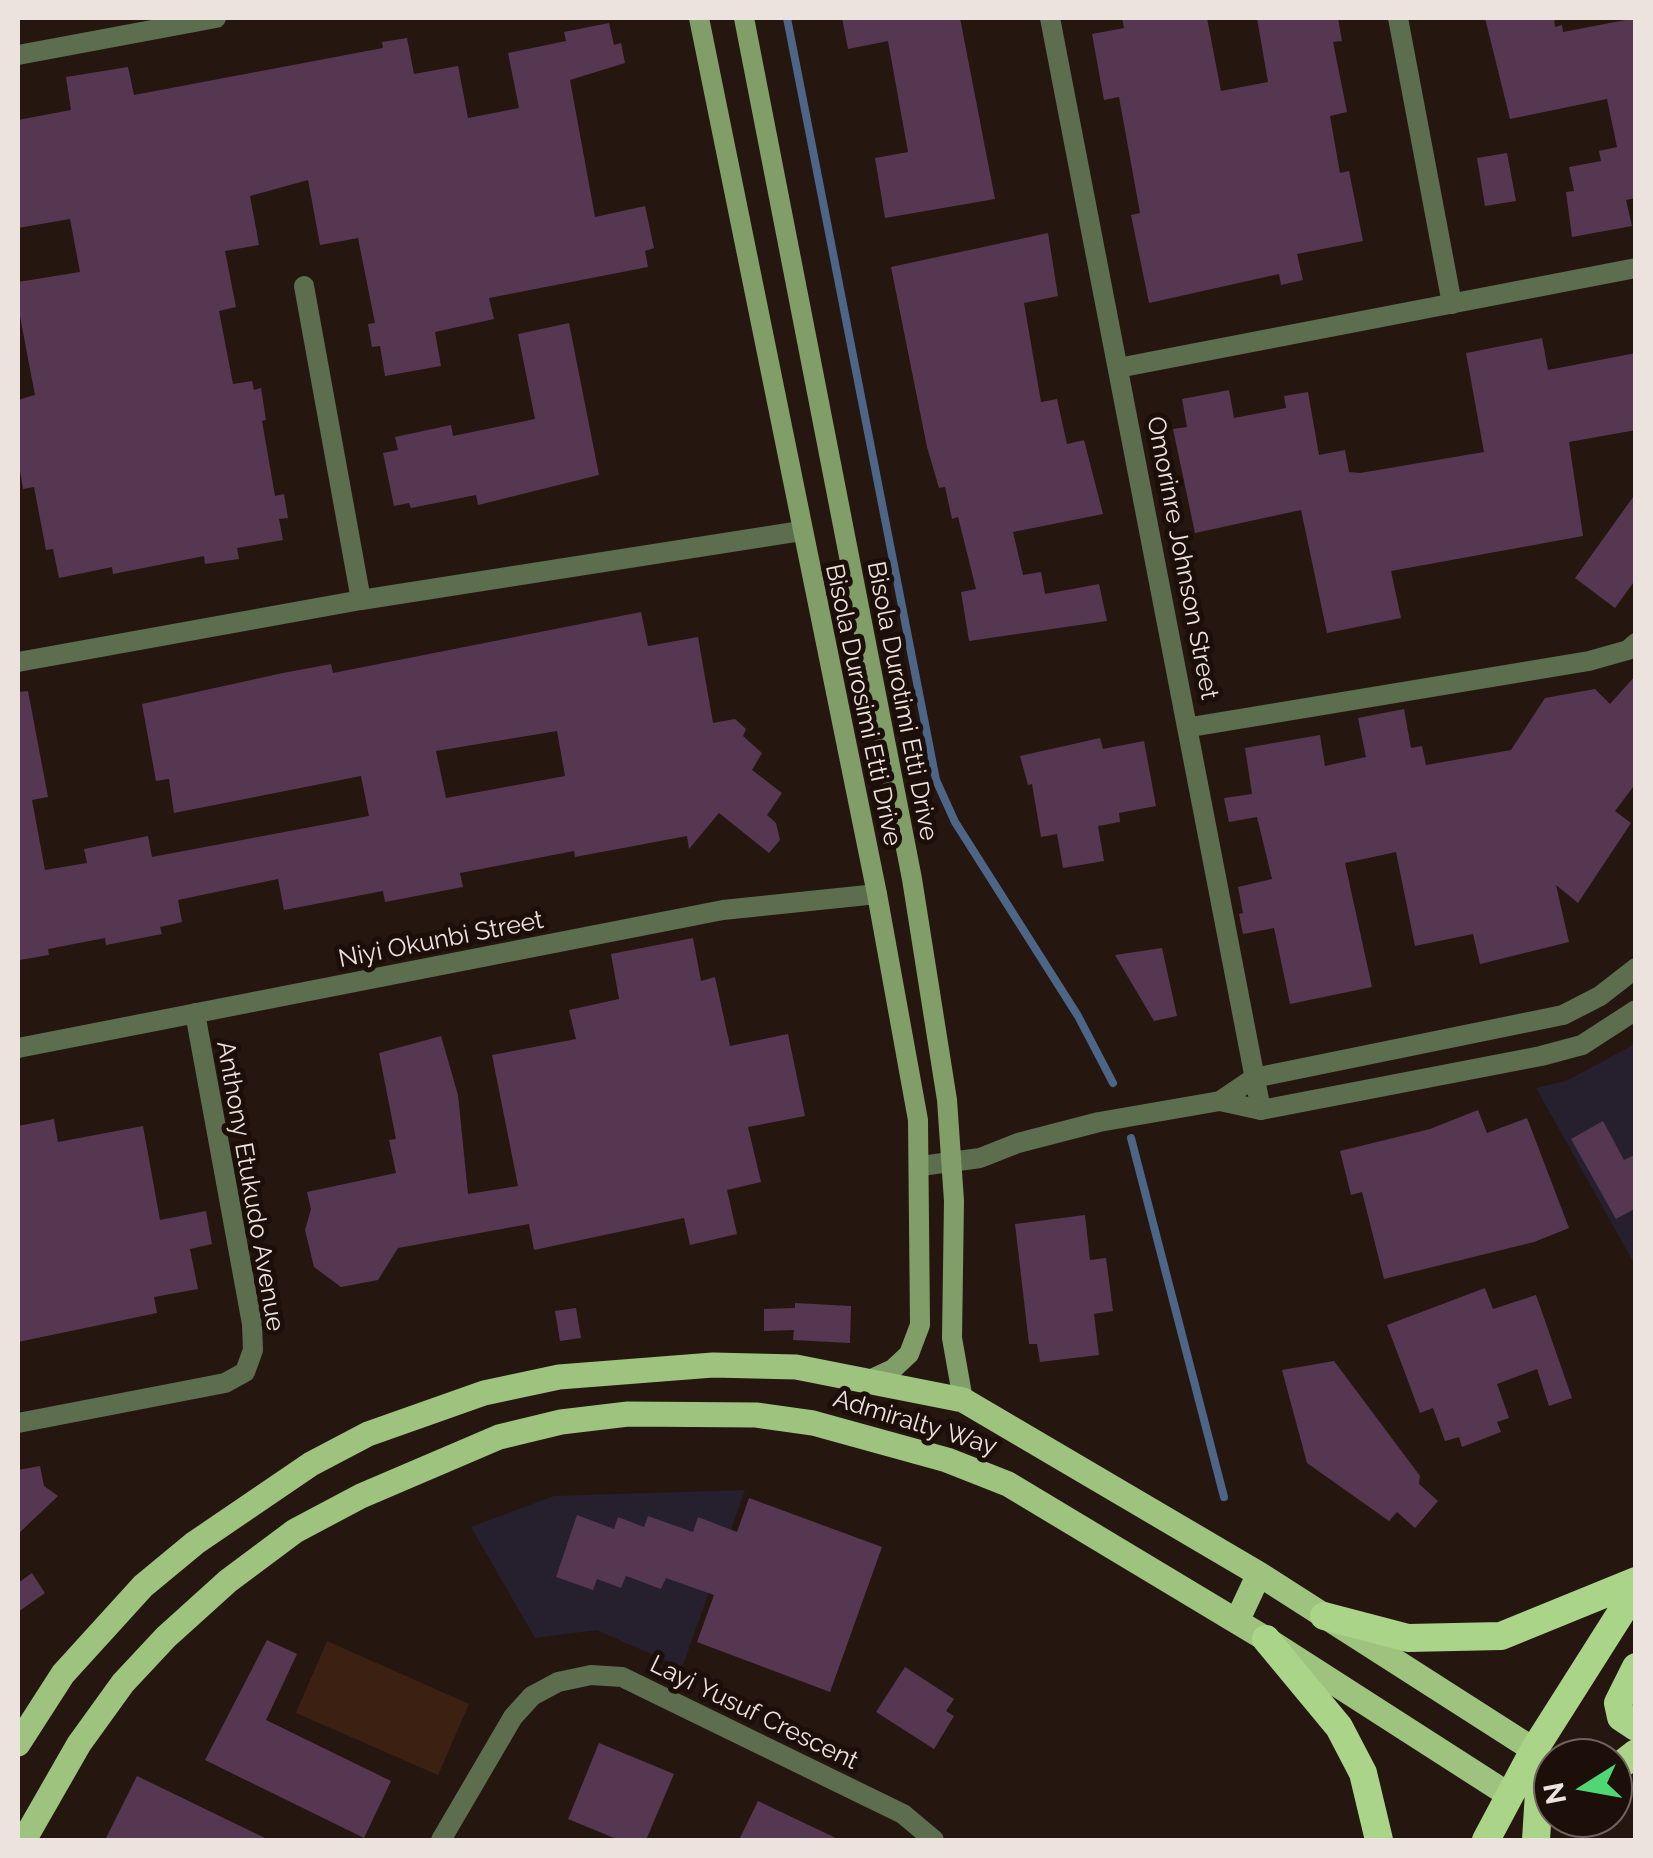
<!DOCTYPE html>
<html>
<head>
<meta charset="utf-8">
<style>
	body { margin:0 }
	#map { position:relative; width:1653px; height:1858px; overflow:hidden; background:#251710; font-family:Raleway,sans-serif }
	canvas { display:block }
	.frame { position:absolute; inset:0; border:20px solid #ede3de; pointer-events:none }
	.north { position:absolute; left:1533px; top:1738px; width:100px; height:100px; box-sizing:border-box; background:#1c0e08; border:2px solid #70635e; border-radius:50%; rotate:259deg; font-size:28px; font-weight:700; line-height:40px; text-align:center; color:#ede3de }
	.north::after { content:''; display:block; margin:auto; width:35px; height:45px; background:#51d674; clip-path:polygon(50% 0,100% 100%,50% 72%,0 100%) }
</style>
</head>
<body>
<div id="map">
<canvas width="1653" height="1858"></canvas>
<div class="frame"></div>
<div class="north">N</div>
</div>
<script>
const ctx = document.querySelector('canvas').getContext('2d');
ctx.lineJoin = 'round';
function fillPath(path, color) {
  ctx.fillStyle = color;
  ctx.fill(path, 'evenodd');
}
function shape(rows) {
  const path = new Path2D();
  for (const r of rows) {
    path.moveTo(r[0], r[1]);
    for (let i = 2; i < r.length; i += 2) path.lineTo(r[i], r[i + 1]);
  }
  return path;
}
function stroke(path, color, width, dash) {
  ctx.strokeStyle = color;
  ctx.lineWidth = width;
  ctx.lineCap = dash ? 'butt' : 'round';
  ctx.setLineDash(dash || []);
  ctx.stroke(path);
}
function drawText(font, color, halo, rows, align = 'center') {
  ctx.font = font + ' Raleway,sans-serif';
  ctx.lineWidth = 10;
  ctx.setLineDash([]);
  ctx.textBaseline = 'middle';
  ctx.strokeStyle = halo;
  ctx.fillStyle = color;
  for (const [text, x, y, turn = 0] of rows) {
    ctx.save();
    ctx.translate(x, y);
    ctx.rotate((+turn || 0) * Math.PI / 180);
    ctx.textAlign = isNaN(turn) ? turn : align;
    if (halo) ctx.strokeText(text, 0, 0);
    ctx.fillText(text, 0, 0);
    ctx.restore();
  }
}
fillPath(shape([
	[1635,1044,1635,1265,1536,1088,1566,1081],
	[745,1490,682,1668,597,1630,535,1638,471,1527,554,1496]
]), '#251f2e');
fillPath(shape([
	[327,1641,469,1704,438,1775,296,1713]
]), '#3c2113');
stroke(shape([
	[787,18,936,780,955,822,1078,1016,1113,1083],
	[1131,1138,1224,1497]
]), '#4d6586', 8);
fillPath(shape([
	[842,18,960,18,995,199,885,218,875,158,908,152,888,41,848,49],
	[1122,18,1207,18,1221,91,1268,82,1257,18,1338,18,1342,41,1333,42,1347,112,1330,116,1340,173,1349,171,1363,241,1297,254,1303,280,1281,285,1279,274,1149,303,1131,215,1140,213,1119,97,1104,100,1092,34,1124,28],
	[1485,18,1554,18,1555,27,1562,25,1563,32,1636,18,1636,198,1626,200,1632,226,1572,237,1566,192,1574,191,1569,167,1601,161,1599,151,1617,147,1607,99,1510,119],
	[609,23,614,45,621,43,625,63,570,80,595,217,645,206,654,248,645,251,648,267,489,298,494,319,435,332,441,366,385,376,380,346,372,347,368,324,375,323,358,238,320,245,308,180,250,196,259,245,225,251,236,307,219,311,233,384,252,381,254,390,261,388,266,420,262,421,275,496,284,494,288,518,279,519,283,540,237,548,239,559,205,564,204,556,113,574,112,567,59,578,53,549,46,550,34,487,23,489,18,458,18,400,35,395,18,306,18,282,80,272,70,219,18,228,18,120,71,110,66,77,128,67,134,95,383,48,382,42,407,38,414,74,458,66,468,118,519,108,508,53,566,41,564,32],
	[1507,153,1516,201,1485,206,1477,158],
	[1048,233,1058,296,1024,303,1041,402,1057,399,1067,444,1084,440,1103,514,1013,532,1023,575,1041,572,1045,594,1099,584,1107,621,969,641,961,592,976,589,958,517,952,519,945,487,939,488,927,447,891,267],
	[569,323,599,475,478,505,476,495,411,508,409,503,394,506,383,453,398,450,395,437,451,425,453,436,535,419,518,334],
	[1542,338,1548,370,1636,353,1636,430,1569,442,1583,536,1391,571,1401,618,1327,633,1301,510,1195,533,1173,429,1187,427,1182,399,1229,390,1234,418,1286,408,1284,396,1308,392,1319,455,1345,450,1349,472,1360,473,1484,452,1466,353],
	[1636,493,1636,579,1615,608,1575,578],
	[641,612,648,646,698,637,713,723,735,719,746,729,743,736,762,753,752,770,782,793,767,815,776,823,780,840,769,853,719,813,689,849,687,836,575,857,574,851,460,873,463,887,385,902,383,891,284,910,278,879,178,900,182,922,160,927,162,934,106,945,105,938,48,949,49,955,20,960,18,692,28,691,48,797,32,800,45,870,87,863,84,849,148,836,152,857,369,816,361,776,174,813,169,779,156,781,142,704,283,673,331,664,333,673],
	[557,731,565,776,446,798,436,751],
	[1636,675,1636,783,1615,811,1631,823,1578,903,1556,885,1569,942,1480,964,1473,934,1415,946,1396,852,1345,863,1372,987,1290,1004,1274,928,1243,934,1239,914,1243,913,1238,887,1272,879,1257,817,1229,822,1224,798,1252,794,1245,748,1320,735,1325,766,1366,757,1358,718,1404,709,1411,748,1422,746,1426,765,1511,750,1545,698,1595,689,1610,704],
	[1100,738,1103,749,1144,741,1156,806,1119,813,1120,822,1098,826,1104,861,1063,868,1057,834,1041,837,1032,784,1028,785,1020,756],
	[693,938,701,981,715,977,730,1046,788,1034,805,1116,748,1127,761,1182,727,1190,737,1234,690,1245,684,1218,534,1250,529,1224,398,1248,378,1280,341,1287,314,1267,305,1230,311,1209,307,1192,396,1173,389,1140,396,1139,379,1053,441,1036,458,1095,468,1194,518,1186,492,1055,576,1039,569,1010,619,999,611,954],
	[1162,948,1177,1016,1154,1021,1115,955],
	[1478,1110,1487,1133,1527,1118,1569,1228,1534,1242,1384,1279,1362,1192,1351,1195,1340,1151,1430,1129],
	[54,1119,58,1142,143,1126,160,1220,206,1211,212,1244,190,1249,198,1289,154,1297,157,1313,18,1342,18,1126],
	[1603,1121,1624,1160,1636,1154,1636,1208,1616,1219,1571,1139],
	[1085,1215,1090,1260,1106,1258,1113,1311,1094,1314,1099,1355,1040,1362,1037,1344,1029,1344,1015,1224],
	[1485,1288,1493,1309,1536,1295,1572,1398,1549,1406,1537,1369,1497,1384,1509,1418,1497,1422,1501,1432,1462,1447,1459,1437,1445,1441,1433,1408,1420,1413,1387,1325],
	[795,1303,851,1306,850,1343,793,1340,794,1330,764,1331,764,1309,795,1308],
	[576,1308,581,1338,560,1341,555,1311],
	[1334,1361,1420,1476,1419,1484,1438,1501,1415,1528,1397,1512,1389,1521,1307,1463,1282,1370],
	[40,1466,44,1486,58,1496,18,1534,18,1470],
	[749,1498,882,1547,830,1692,697,1642,714,1595,666,1578,661,1589,626,1576,621,1588,597,1579,593,1590,556,1577,577,1515,614,1529,618,1517,644,1527,648,1516,693,1532,698,1517,737,1532],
	[32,1573,45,1593,18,1612,18,1583],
	[267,1640,297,1654,266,1720,391,1781,364,1838,205,1760],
	[905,1667,954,1699,946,1711,954,1716,934,1749,876,1712],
	[599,1743,674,1774,646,1840,619,1840,568,1819],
	[137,1776,269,1840,105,1840],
	[758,1801,840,1840,739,1840]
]), '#553752');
stroke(shape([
	[1050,18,1261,1110],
	[1398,18,1452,304],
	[18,55,216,18],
	[304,286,361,600],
	[1118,368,1636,268],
	[18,662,361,600,801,531],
	[1191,727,1589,661,1628,650,1636,643],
	[18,1048,723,910,877,894],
	[18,1423,225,1383,245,1372,253,1350,252,1324,195,1013],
	[441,1840,513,1717,532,1696,558,1682,591,1675,622,1677,903,1814,934,1840]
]), '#5c6e4d', 20);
stroke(shape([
	[1220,1101,1254,1078,1563,1015,1600,996,1636,968],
	[921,1166,980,1158,1018,1143,1099,1122,1220,1101,1261,1110,1541,1056,1582,1045,1636,1010]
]), '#5c6e4d', 20);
stroke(shape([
	[699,18,877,894,918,1120,920,1325,909,1354,893,1369,865,1382],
	[744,18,912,879,947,1100,954,1201,952,1338,963,1400]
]), '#819e69', 20);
stroke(shape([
	[1237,1621,1259,1574],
	[18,1744,63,1674,143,1586,195,1543,311,1464,368,1434,484,1393,559,1377,713,1365,796,1367,963,1400,1259,1574,1534,1750],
	[24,1840,79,1744,123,1683,166,1637,228,1581,295,1531,361,1496,499,1437,561,1422,628,1414,756,1415,813,1423,947,1460,1008,1484,1266,1639,1509,1795]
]), '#9dc37e', 25);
stroke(shape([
	[1324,1616,1408,1638,1501,1636,1636,1581],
	[1266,1639,1339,1727,1363,1773,1379,1840],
	[1636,1667,1618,1703,1621,1717,1636,1727],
	[1534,1750,1539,1792,1536,1840],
	[1613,1771,1636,1753],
	[1486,1840,1534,1750,1636,1589]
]), '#aad488', 28);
drawText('25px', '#ede3de', '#1c0e08', [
	["Omorinre Johnson Street",1182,558,79],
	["Bisola Durotimi Etti Drive",902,701,79],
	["Bisola Durosimi Etti Drive",863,705,78],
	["Niyi Okunbi Street",441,940,-11],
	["Anthony Etukudo Avenue",250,1186,80],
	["Admiralty Way",915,1423,17],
	["Layi Yusuf Crescent",754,1713,26]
]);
</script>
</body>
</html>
